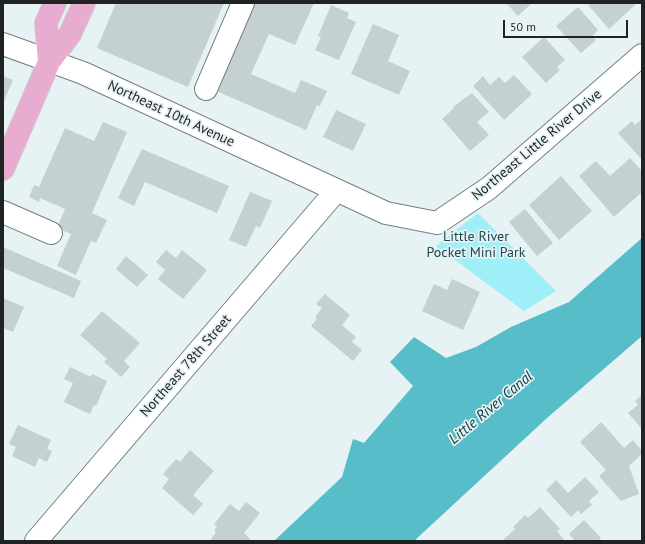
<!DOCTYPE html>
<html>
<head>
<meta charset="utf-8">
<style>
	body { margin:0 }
	#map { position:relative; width:645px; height:544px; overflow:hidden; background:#e6f2f3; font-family:"PT Sans",sans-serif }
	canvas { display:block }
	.frame { position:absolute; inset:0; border:4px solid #1f2324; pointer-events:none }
	.scale { position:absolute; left:503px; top:20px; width:125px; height:18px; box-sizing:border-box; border:2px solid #1f2324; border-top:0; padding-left:5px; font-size:12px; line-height:14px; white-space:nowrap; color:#1f2324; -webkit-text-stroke:3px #e6f2f3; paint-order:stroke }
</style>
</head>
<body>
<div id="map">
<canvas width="645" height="544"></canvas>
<div class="frame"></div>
<div class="scale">50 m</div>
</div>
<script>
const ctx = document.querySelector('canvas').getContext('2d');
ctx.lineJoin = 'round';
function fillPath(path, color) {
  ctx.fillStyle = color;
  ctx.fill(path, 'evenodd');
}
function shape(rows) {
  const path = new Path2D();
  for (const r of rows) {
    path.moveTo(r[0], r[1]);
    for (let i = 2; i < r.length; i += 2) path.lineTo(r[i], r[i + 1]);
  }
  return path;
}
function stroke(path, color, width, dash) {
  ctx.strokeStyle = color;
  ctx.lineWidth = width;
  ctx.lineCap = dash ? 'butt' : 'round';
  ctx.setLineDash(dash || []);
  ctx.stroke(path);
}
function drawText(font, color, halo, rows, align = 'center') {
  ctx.font = font + ' "PT Sans",sans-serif';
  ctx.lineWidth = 3.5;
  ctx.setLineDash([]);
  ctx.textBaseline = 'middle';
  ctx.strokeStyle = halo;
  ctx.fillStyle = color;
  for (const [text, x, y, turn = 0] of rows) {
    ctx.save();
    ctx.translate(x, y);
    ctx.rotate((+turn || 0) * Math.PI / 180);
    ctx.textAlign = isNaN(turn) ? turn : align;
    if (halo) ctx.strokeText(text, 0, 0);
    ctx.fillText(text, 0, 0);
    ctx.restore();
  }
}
fillPath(shape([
	[478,213,556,291,524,311,436,246]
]), '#9feff8');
fillPath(shape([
	[642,238,642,336,547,418,414,541,274,541,342,477,353,439,364,443,413,386,390,362,414,337,446,358,476,347,511,327,569,302]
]), '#57bdc8');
fillPath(shape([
	[116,3,224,3,188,87,97,48],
	[251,3,314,3,295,45,269,34,251,74,295,93,301,80,327,91,320,106,317,105,306,130,214,90],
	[506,3,532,3,518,16],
	[591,3,635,3,636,4,609,29,588,5],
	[331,5,349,13,347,18,356,22,339,60,315,50,321,37,318,36],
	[578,7,598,30,592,36,596,40,581,53,556,26],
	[373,24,399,35,388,61,410,71,399,95,351,74],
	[544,37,565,60,557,67,560,70,546,83,522,57],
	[514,75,532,94,504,120,473,86,483,76,490,85,499,77,505,83],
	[3,76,13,80,3,103],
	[472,93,489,112,477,122,489,135,470,151,442,119,454,108,453,107],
	[336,110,366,124,353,151,323,137],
	[642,119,642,160,618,133,632,121,635,125],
	[103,122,127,132,92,213,107,220,96,243,91,241,76,275,57,266,71,234,57,228,65,209,40,198,39,202,29,197,34,185,39,187,65,128,94,141],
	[142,149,229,186,217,213,145,182,134,206,118,198],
	[630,158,642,171,642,192,614,217,579,176,596,161,610,176],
	[561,176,592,211,559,240,529,205],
	[250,192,272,201,260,228,256,226,246,247,229,240],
	[525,209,553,243,537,256,509,222],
	[3,247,81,281,74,298,3,268],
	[166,250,176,258,182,250,207,270,183,299,158,279,165,270,156,262],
	[126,256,148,275,137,287,116,269],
	[452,279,480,292,463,330,422,311,434,284,447,290],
	[325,294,350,315,342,325,356,337,352,342,362,350,353,361,311,326,317,319,315,317,322,308,316,304],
	[3,298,24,307,13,332,3,328],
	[102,311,140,343,124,361,130,367,121,377,104,362,107,359,80,335],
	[70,367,91,377,92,374,107,381,96,406,94,405,90,414,64,402,73,383,64,379],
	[642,395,642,429,628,413,638,405,635,401],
	[601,422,624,448,633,440,642,451,642,454,629,466,639,494,621,501,599,476,606,470,580,442],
	[18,425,51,440,47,449,52,451,47,462,39,458,35,467,12,456,16,447,9,444],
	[190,450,214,471,193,495,203,504,193,515,162,488,169,479,163,474,176,459,180,462],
	[585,477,599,492,589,501,592,505,581,514,578,510,571,517,546,490,556,480,568,493],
	[246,502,260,513,244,533,250,539,249,541,210,541,216,532,214,531,217,526,214,524,230,504,239,511],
	[540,507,560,529,557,531,565,541,502,541,515,529,513,527,525,515,528,518],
	[584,520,601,538,598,541,575,541,569,534]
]), '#c5d0d2');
const minor = shape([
	[3,44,83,73,386,213,437,223,489,188,642,55],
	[206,89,243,3],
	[3,212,51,233],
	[36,541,336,191]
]);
const major = shape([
	[49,62,46,23,55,3],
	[3,169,49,62,70,34,84,3]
]);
stroke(minor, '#758081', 24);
stroke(major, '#cecfcf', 24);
stroke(minor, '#fff', 22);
stroke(major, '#e9acd1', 22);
drawText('14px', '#1f2324', '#e6f2f3', [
	["Northeast 10th Avenue",171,114,25],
	["Northeast Little River Drive",537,145,-40],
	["Northeast 78th Street",186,366,-49]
]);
drawText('14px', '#1b494e', '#e6f2f3', [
	["Little River",476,237],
	["Pocket Mini Park",476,253]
]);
drawText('italic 15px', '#083a3f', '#e6f2f3', [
	["Little River Canal",491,408,-40]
]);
</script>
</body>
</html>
